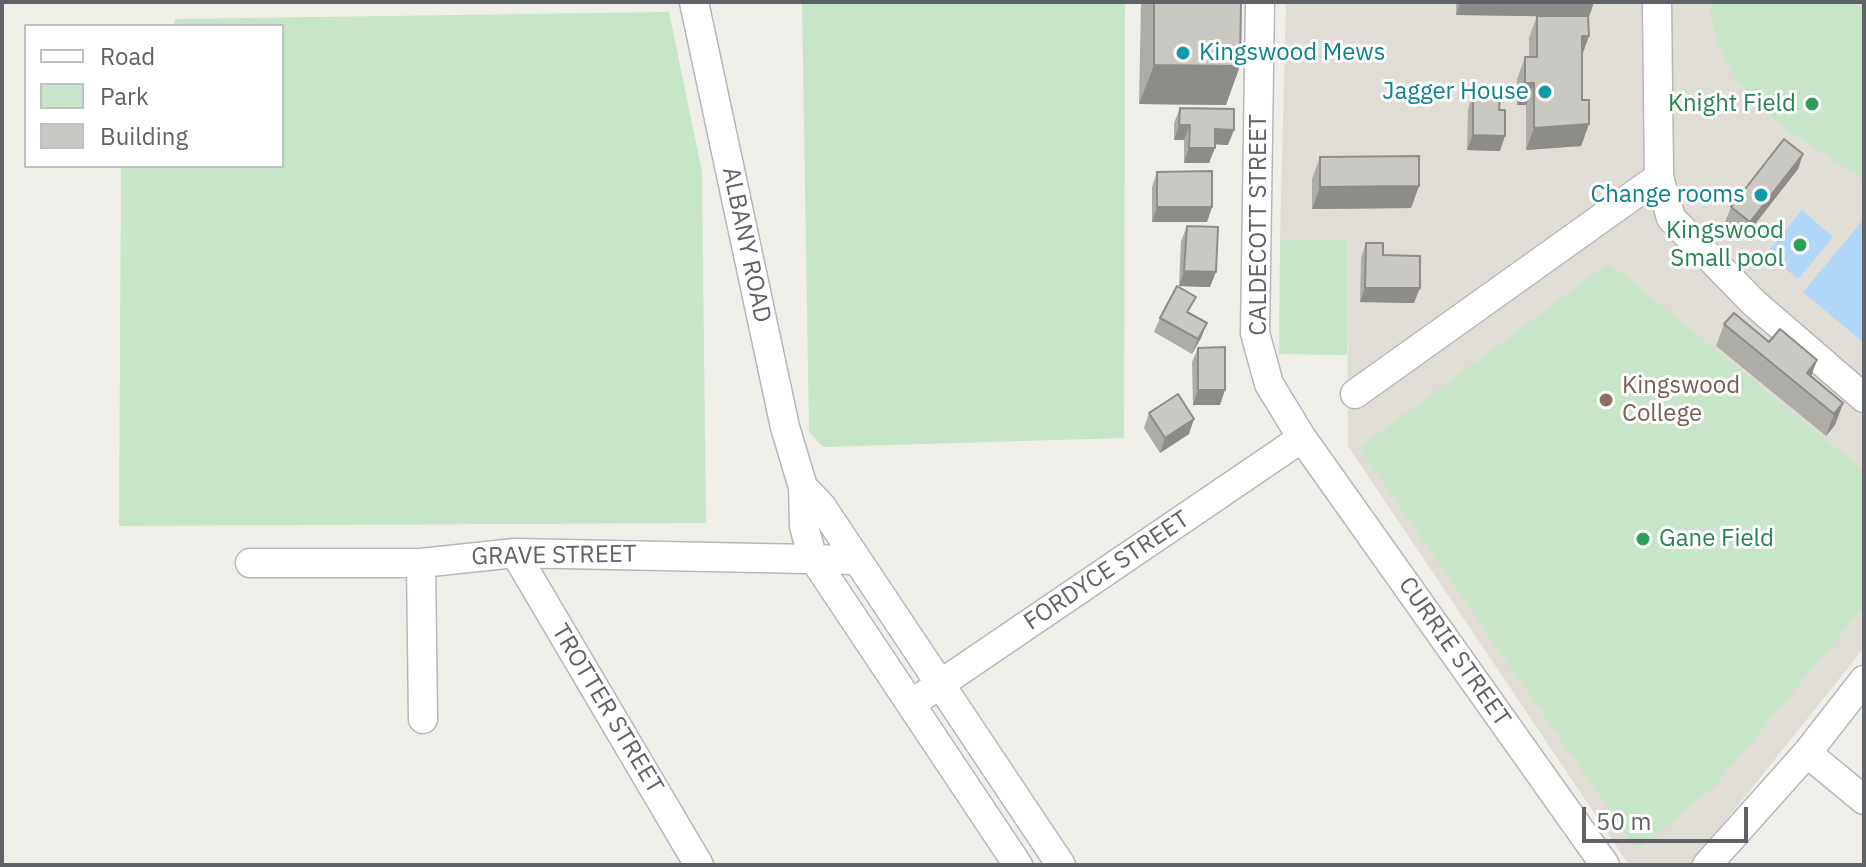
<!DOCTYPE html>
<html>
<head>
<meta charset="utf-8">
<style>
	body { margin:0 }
	#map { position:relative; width:1866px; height:867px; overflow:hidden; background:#f0eee8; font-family:"IBM Plex Sans",sans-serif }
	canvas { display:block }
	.frame { position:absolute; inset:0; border:4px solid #5f6267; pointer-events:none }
	.legend { position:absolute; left:24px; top:24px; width:260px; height:144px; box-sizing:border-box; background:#fff; border:2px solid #bfc0c2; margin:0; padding:10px 14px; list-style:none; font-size:24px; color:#5f6267 }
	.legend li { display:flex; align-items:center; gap:16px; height:40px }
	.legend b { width:40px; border:2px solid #bfc0c2 }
	.scale { position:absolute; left:1582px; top:807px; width:166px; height:36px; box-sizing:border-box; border:4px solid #5f6267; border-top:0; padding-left:10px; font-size:24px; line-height:28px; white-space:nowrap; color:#5f6267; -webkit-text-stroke:6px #fff; paint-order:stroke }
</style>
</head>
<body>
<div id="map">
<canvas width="1866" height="867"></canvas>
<div class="frame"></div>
<ul class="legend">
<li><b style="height:10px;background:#fff"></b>Road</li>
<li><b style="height:22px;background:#c7e5c8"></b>Park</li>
<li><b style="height:22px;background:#c9c8c2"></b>Building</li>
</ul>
<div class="scale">50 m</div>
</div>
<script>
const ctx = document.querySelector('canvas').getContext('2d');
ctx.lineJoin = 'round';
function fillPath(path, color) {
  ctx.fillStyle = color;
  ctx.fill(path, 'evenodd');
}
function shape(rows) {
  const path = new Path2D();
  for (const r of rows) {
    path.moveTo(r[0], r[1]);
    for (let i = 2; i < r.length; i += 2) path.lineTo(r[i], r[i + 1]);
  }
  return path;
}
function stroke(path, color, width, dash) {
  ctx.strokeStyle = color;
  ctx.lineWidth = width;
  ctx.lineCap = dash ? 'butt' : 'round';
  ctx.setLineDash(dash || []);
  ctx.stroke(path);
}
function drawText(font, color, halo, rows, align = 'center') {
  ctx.font = font + ' "IBM Plex Sans",sans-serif';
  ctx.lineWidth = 6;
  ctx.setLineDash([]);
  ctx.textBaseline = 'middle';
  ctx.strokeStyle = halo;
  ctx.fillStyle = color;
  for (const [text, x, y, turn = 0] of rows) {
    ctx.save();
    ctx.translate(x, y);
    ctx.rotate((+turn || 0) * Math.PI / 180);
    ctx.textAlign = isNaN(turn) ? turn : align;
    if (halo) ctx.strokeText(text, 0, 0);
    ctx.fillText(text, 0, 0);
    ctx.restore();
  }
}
fillPath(shape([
	[1286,2,1864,2,1864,648,1690,865,1629,865,1348,446,1347,240,1280,239]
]), '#e0ddd6');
fillPath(shape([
	[802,2,1125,2,1124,438,823,447,809,432],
	[1709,2,1864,2,1864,180,1781,126,1739,83,1716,42],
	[669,12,702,172,706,523,119,526,121,166,282,166,282,26,172,26,176,19],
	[1280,239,1347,240,1347,355,1279,354],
	[1609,263,1864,471,1864,606,1715,786,1637,850,1359,448]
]), '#c7e5c8');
fillPath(shape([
	[1802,210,1833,237,1798,279,1767,253],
	[1864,219,1864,343,1803,292]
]), '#b0d6f8');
const minor = shape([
	[694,2,785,427,803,487,804,526,812,556,1018,865],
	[1260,2,1255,333,1269,384,1302,438,1605,865],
	[1657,2,1659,177,1671,218,1754,303,1864,398],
	[1355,394,1659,177],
	[803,487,822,507,1061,865],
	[515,553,699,865],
	[250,563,421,563,515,553,857,560],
	[421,563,423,719],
	[911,704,1302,438],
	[1807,753,1864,800],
	[1707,865,1807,753,1864,680]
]);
stroke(minor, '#b5b7bb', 31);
stroke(minor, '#fff', 28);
fillPath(shape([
	[1141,2,1241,2,1226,105,1139,104],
	[1456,2,1594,2,1588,17,1589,36,1582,55,1582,100,1589,124,1581,146,1526,150,1526,105,1517,105,1517,79,1525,57,1529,57,1529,38,1537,16,1456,15],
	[1473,94,1500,151,1467,150,1468,109],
	[1180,108,1228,145,1215,144,1209,163,1184,163,1184,140,1174,140,1174,123],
	[1803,154,1798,169,1745,237,1725,222,1731,207],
	[1320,157,1419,186,1411,208,1312,209,1312,179],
	[1157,172,1212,207,1207,222,1152,222,1152,187],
	[1187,226,1210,287,1179,286,1181,241],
	[1366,243,1383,255,1414,303,1360,302,1361,258],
	[1190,314,1201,338,1192,354,1154,332,1160,318],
	[1724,324,1817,360,1811,376,1843,403,1835,425,1826,436,1716,346],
	[1198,348,1220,405,1193,405,1192,362],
	[1149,413,1189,434,1160,453,1144,428]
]), '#adaca7');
fillPath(shape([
	[1460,2,1594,2,1589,17,1456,15],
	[1582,36,1589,36,1581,58],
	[1154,65,1240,66,1226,105,1139,104],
	[1525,83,1534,83,1526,105,1517,105],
	[1589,124,1581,146,1526,150,1534,128],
	[1179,125,1190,125,1184,140,1174,140],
	[1215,129,1234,130,1228,145,1210,144],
	[1473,135,1505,136,1500,151,1467,150],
	[1189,148,1215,148,1209,163,1184,163],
	[1803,154,1798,169,1745,237,1750,222],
	[1419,186,1411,208,1312,209,1320,187],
	[1157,207,1212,207,1207,222,1152,222],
	[1184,271,1216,272,1210,287,1179,286],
	[1365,288,1420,288,1414,303,1360,302],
	[1207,323,1201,338,1192,354,1198,339],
	[1817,360,1809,382,1807,373],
	[1198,390,1225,390,1220,405,1193,405],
	[1843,403,1835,425,1826,436,1834,414],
	[1194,419,1189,434,1160,453,1165,438]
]), '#8d8c88');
const building = shape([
	[1154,2,1241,2,1240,66,1154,65,1154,2],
	[1537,16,1588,16,1589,36,1582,36,1582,100,1589,100,1589,124,1534,128,1534,83,1525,83,1525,57,1537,57,1537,16],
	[1473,94,1500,95,1499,110,1505,110,1505,136,1473,135,1473,94],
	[1180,108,1234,109,1234,130,1215,129,1215,148,1189,148,1190,125,1179,125,1180,108],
	[1784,139,1803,154,1750,222,1731,207,1784,139],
	[1419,156,1419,186,1320,187,1320,157,1419,156],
	[1212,171,1212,207,1157,207,1157,172,1212,171],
	[1187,226,1218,227,1216,272,1184,271,1187,226],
	[1366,243,1383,243,1383,255,1420,256,1420,288,1365,288,1366,243],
	[1177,286,1196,297,1187,312,1207,323,1198,339,1160,318,1177,286],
	[1734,313,1769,342,1780,329,1817,360,1807,373,1843,403,1834,414,1724,324,1734,313],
	[1225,347,1225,390,1198,390,1198,348,1225,347],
	[1178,394,1194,419,1165,438,1149,413,1178,394]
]);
fillPath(building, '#c9c8c2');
stroke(building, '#8d8c88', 2);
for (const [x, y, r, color] of [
	[1183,53,8,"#0f9aa8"],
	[1545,92,8,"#0f9aa8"],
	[1812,104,8,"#2e9e5b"],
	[1761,195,8,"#0f9aa8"],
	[1800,245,8,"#2e9e5b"],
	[1606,400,8,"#8d6e63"],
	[1643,539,8,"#2e9e5b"]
]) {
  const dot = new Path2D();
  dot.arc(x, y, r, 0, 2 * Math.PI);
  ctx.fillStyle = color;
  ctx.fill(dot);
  stroke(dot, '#fff', 3);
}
drawText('24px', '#0d838f', '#fff', [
	["Kingswood Mews",1199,53,"left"],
	["Jagger House",1529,92],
	["Change rooms",1745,195]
], 'right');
drawText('24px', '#27864d', '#fff', [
	["Knight Field",1796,104],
	["Kingswood",1784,231],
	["Small pool",1784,259],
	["Gane Field",1659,539,"left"]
], 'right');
drawText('24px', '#5f6267', '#fff', [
	["CALDECOTT STREET",1259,225,-90],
	["ALBANY ROAD",746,245,78],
	["GRAVE STREET",554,556,-1],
	["FORDYCE STREET",1107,571,-34],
	["CURRIE STREET",1454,652,55],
	["TROTTER STREET",607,709,59]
]);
drawText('24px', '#785e54', '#fff', [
	["Kingswood",1622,386],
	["College",1622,414]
], 'left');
</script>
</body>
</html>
